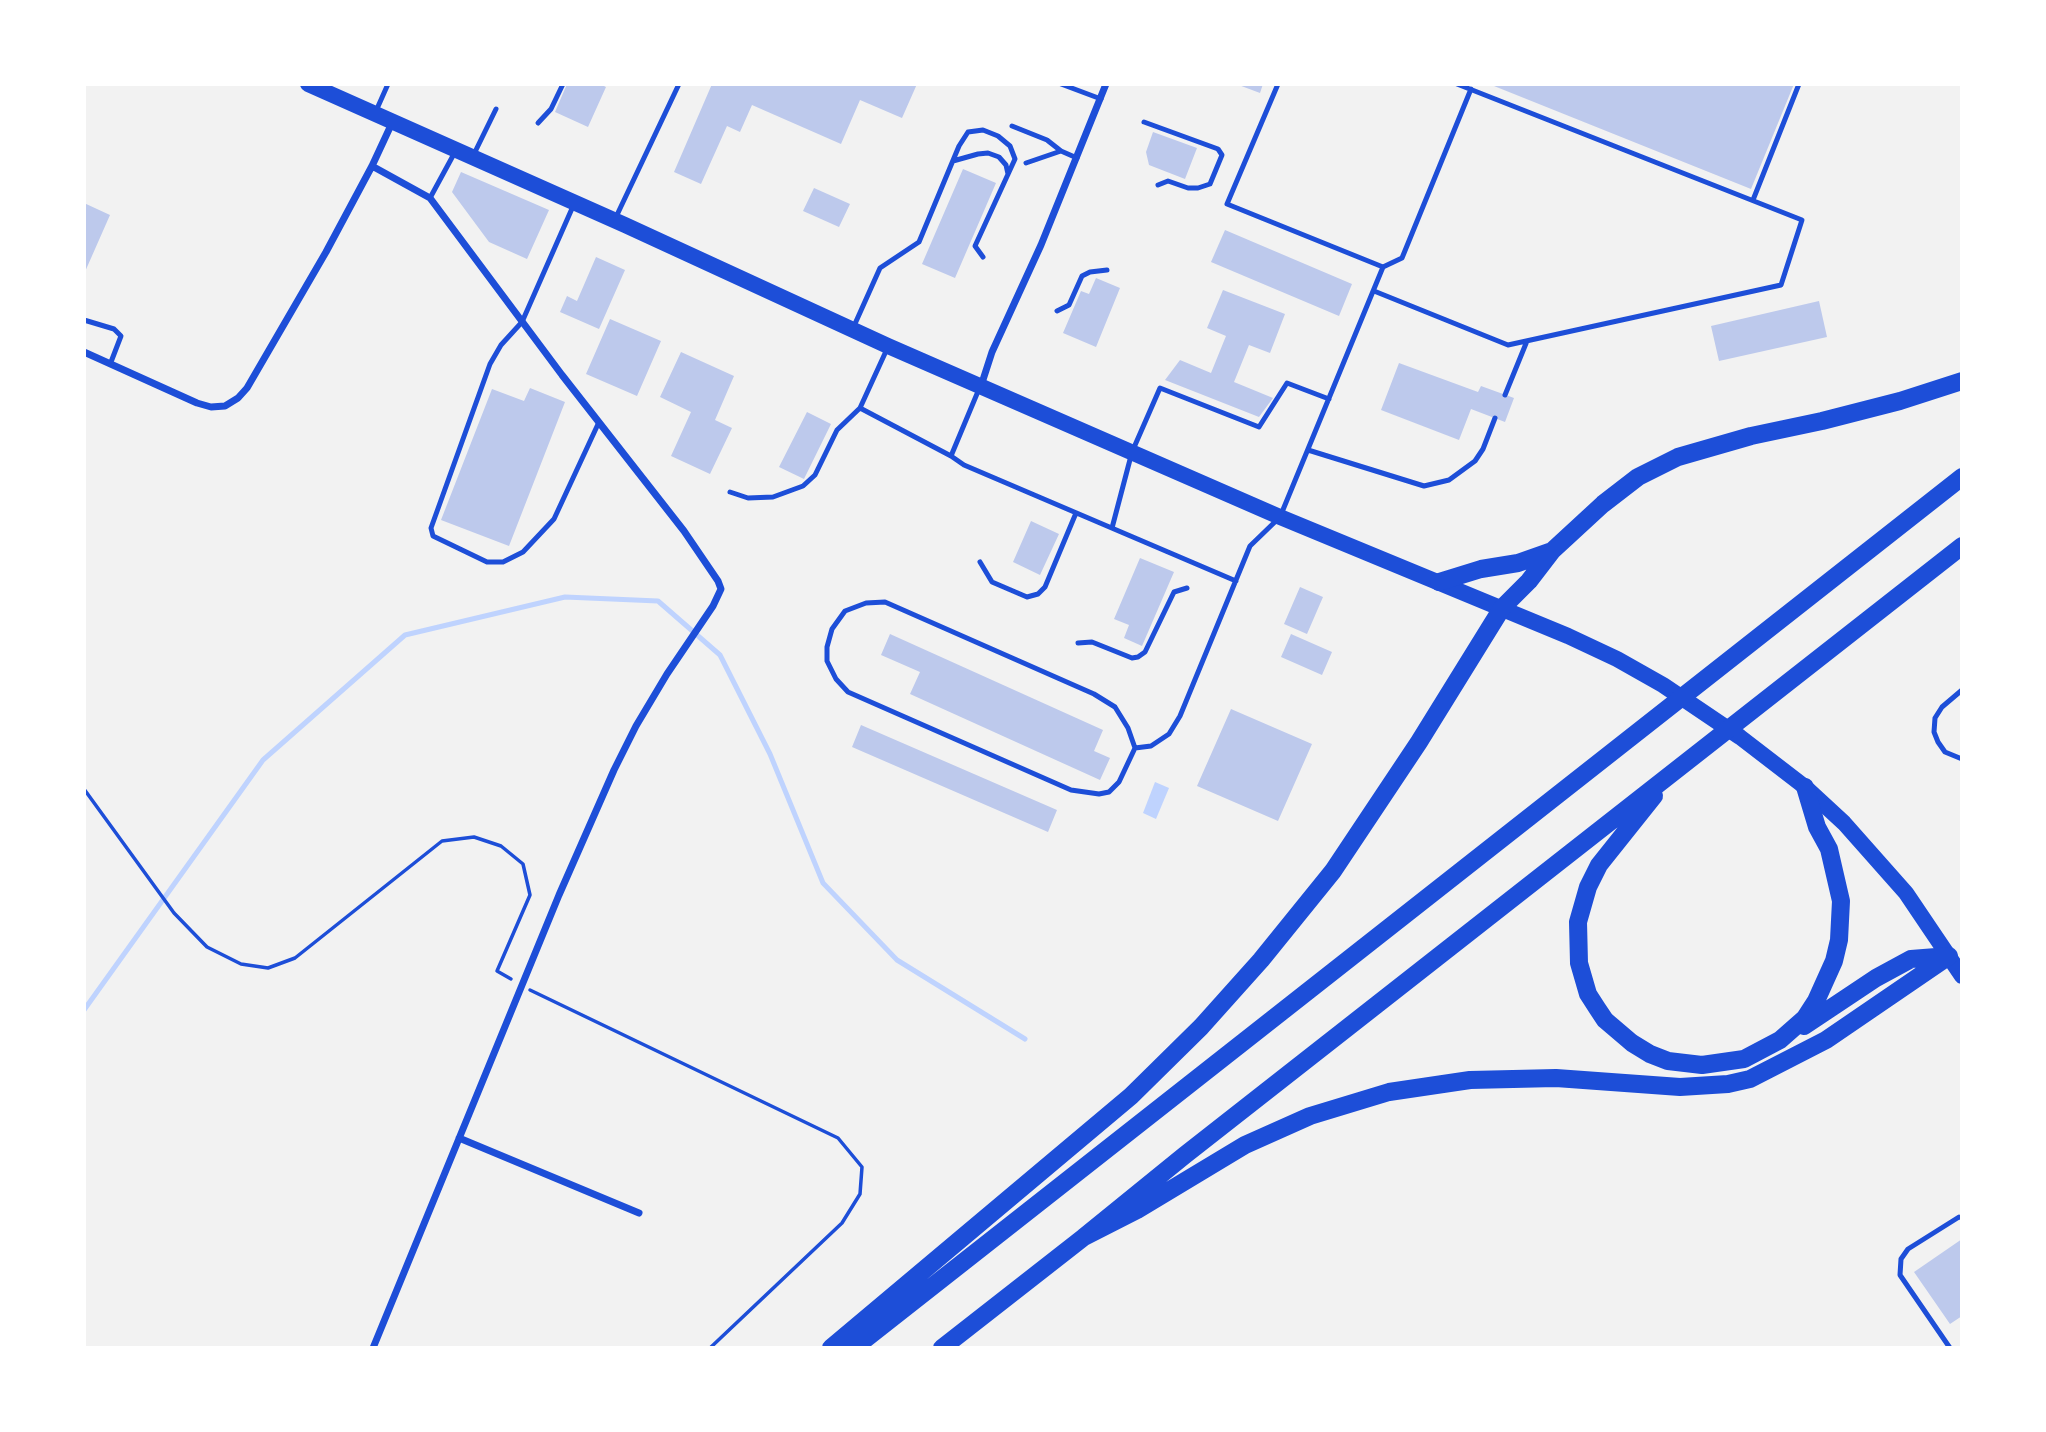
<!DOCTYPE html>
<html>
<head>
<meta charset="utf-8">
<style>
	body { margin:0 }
	#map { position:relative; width:2046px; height:1432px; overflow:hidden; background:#f2f2f2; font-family:Lora,serif }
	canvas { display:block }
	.frame { position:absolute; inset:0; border:86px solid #fff; pointer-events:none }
</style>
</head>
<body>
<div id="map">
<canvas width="2046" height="1432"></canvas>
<div class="frame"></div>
</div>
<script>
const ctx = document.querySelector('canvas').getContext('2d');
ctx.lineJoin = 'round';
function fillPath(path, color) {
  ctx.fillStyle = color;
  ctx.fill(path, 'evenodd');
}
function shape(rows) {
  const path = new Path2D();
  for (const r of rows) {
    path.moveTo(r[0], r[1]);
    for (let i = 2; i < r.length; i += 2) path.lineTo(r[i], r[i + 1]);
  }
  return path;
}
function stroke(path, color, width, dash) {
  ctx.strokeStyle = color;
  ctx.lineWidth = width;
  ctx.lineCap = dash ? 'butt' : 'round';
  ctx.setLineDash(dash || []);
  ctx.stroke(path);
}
fillPath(shape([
	[1155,782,1169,788,1156,819,1143,813]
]), '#bfd3fe');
stroke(shape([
	[84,1010,263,760,405,635,565,597,658,601,720,655,770,754,823,883,897,960,1025,1039]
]), '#bfd3fe', 5);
fillPath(shape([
	[567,84,600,84,606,87,588,127,555,112],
	[712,84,917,84,902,118,860,100,841,144,752,105,740,132,727,126,701,184,674,172],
	[1236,84,1263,84,1260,93],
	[1495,84,1794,84,1751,189,1494,86],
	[1153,132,1197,148,1185,179,1149,165,1146,152],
	[963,169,996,183,955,278,922,264],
	[461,172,549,210,527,259,489,242,452,192],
	[814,188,850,204,839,227,803,211],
	[84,203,110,215,84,274],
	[1225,230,1352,284,1339,316,1211,262],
	[596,257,625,270,599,329,560,312,567,296,577,301],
	[1096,278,1120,288,1096,347,1063,333,1081,291,1089,294],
	[1223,290,1285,314,1270,353,1249,345,1234,382,1273,398,1259,417,1165,380,1180,360,1211,373,1226,336,1207,328],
	[1819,301,1827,337,1719,361,1711,326],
	[610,319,661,341,637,396,586,374],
	[681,352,734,376,715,420,732,428,710,474,671,456,691,412,660,397],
	[1399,363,1478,392,1481,386,1514,398,1505,422,1471,409,1459,440,1381,410],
	[530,388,565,402,509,546,441,520,492,389,524,401],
	[807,412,831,424,804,479,779,467],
	[1031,521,1059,534,1040,575,1013,562],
	[1140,558,1174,572,1142,646,1124,638,1129,625,1114,619],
	[1300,587,1323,597,1307,634,1284,624],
	[890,634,1103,730,1094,751,1110,758,1100,780,910,694,920,672,881,655],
	[1291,634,1332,652,1322,675,1281,657],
	[1231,709,1312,744,1278,821,1197,786],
	[861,725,1057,810,1048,832,852,747],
	[1962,1239,1962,1316,1950,1324,1914,1272]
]), '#bdc9ec');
stroke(shape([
	[84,789,174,913,207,947,241,964,268,968,295,958,442,841,474,837,501,846,523,864,530,895,497,971,511,979],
	[530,990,838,1138,862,1167,860,1194,842,1223,710,1348]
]), '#1d4ed8', 3.5);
stroke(shape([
	[1061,84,1101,99],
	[1278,84,1227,204,1383,267],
	[376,111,388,84],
	[1144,122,1218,149,1222,155,1210,184,1198,188,1188,188,1168,181,1158,185],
	[538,123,551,109,563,84],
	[1012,126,1047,140,1061,151,1077,158],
	[474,154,496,109],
	[953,161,978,154,988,153,999,157,1006,165,1008,174],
	[1026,163,1061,151],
	[430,198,455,152],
	[1753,200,1799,84],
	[574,204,522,322,501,345,490,364,431,528,433,536,487,562,503,562,523,552,554,519,599,422],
	[616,217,679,84],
	[1374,291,1508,345,1781,285,1802,220,1457,84],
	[1057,311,1069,305,1082,276,1090,272,1107,270],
	[84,320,114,329,121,336,111,362],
	[854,326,880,268,919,242,959,146,968,132,983,130,998,136,1010,146,1015,159,975,246,983,257],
	[1505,395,1527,341],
	[860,408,951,456,964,465,1236,581],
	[1308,450,1424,486,1449,480,1475,461,1483,449,1495,418],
	[951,456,979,389],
	[730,492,748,498,773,497,803,486,815,475,837,430,860,408,887,349],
	[1112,528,1132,452,1160,388,1259,427,1287,383,1329,399],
	[980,562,992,582,1027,597,1038,594,1045,587,1076,513],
	[1078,643,1092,642,1132,658,1138,657,1145,652,1174,592,1187,588],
	[1962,690,1942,707,1935,718,1934,732,1938,742,1945,752,1962,759],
	[1135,748,1119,782,1109,792,1099,794,1071,790,848,692,836,679,827,661,827,647,832,629,845,611,866,603,885,602,1094,694,1115,707,1128,728,1135,748,1151,746,1169,734,1180,716,1250,546,1280,517,1383,267,1402,258,1471,89],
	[1950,1348,1900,1275,1901,1259,1908,1249,1959,1217,1962,1218]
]), '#1d4ed8', 5);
stroke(shape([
	[372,166,430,198,562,375,684,531,718,581,721,589,713,606,667,674,636,726,614,770,559,895,373,1348],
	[84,352,197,403,211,407,225,406,238,398,247,388,326,252,372,166,392,123],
	[981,386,992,352,1041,245,1106,84],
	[459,1138,639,1213]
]), '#1d4ed8', 7);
stroke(shape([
	[308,84,625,225,888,346,1280,517,1568,636,1617,659,1663,685,1740,737,1805,787,1844,823,1906,893,1962,976]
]), '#1d4ed8', 16);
stroke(shape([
	[1439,582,1481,569,1518,563,1552,551],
	[1654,796,1599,865,1588,887,1578,922,1579,963,1588,994,1597,1008,1605,1020,1632,1043,1650,1054,1668,1061,1702,1065,1744,1059,1780,1040,1805,1018,1816,1001,1834,961,1839,940,1841,901,1829,849,1817,827,1805,787],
	[1804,1026,1876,978,1911,959,1949,956],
	[1084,1237,1185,1155,1962,546],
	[831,1348,1131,1096,1201,1027,1261,960,1333,871,1419,742,1502,608,1529,581,1552,551,1603,504,1638,477,1678,457,1751,436,1822,421,1900,401,1962,381],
	[854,1348,1962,477],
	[942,1348,1084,1237,1137,1210,1245,1145,1310,1116,1389,1092,1470,1080,1556,1078,1680,1087,1728,1084,1750,1079,1826,1040,1949,956]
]), '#1d4ed8', 18);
</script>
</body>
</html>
